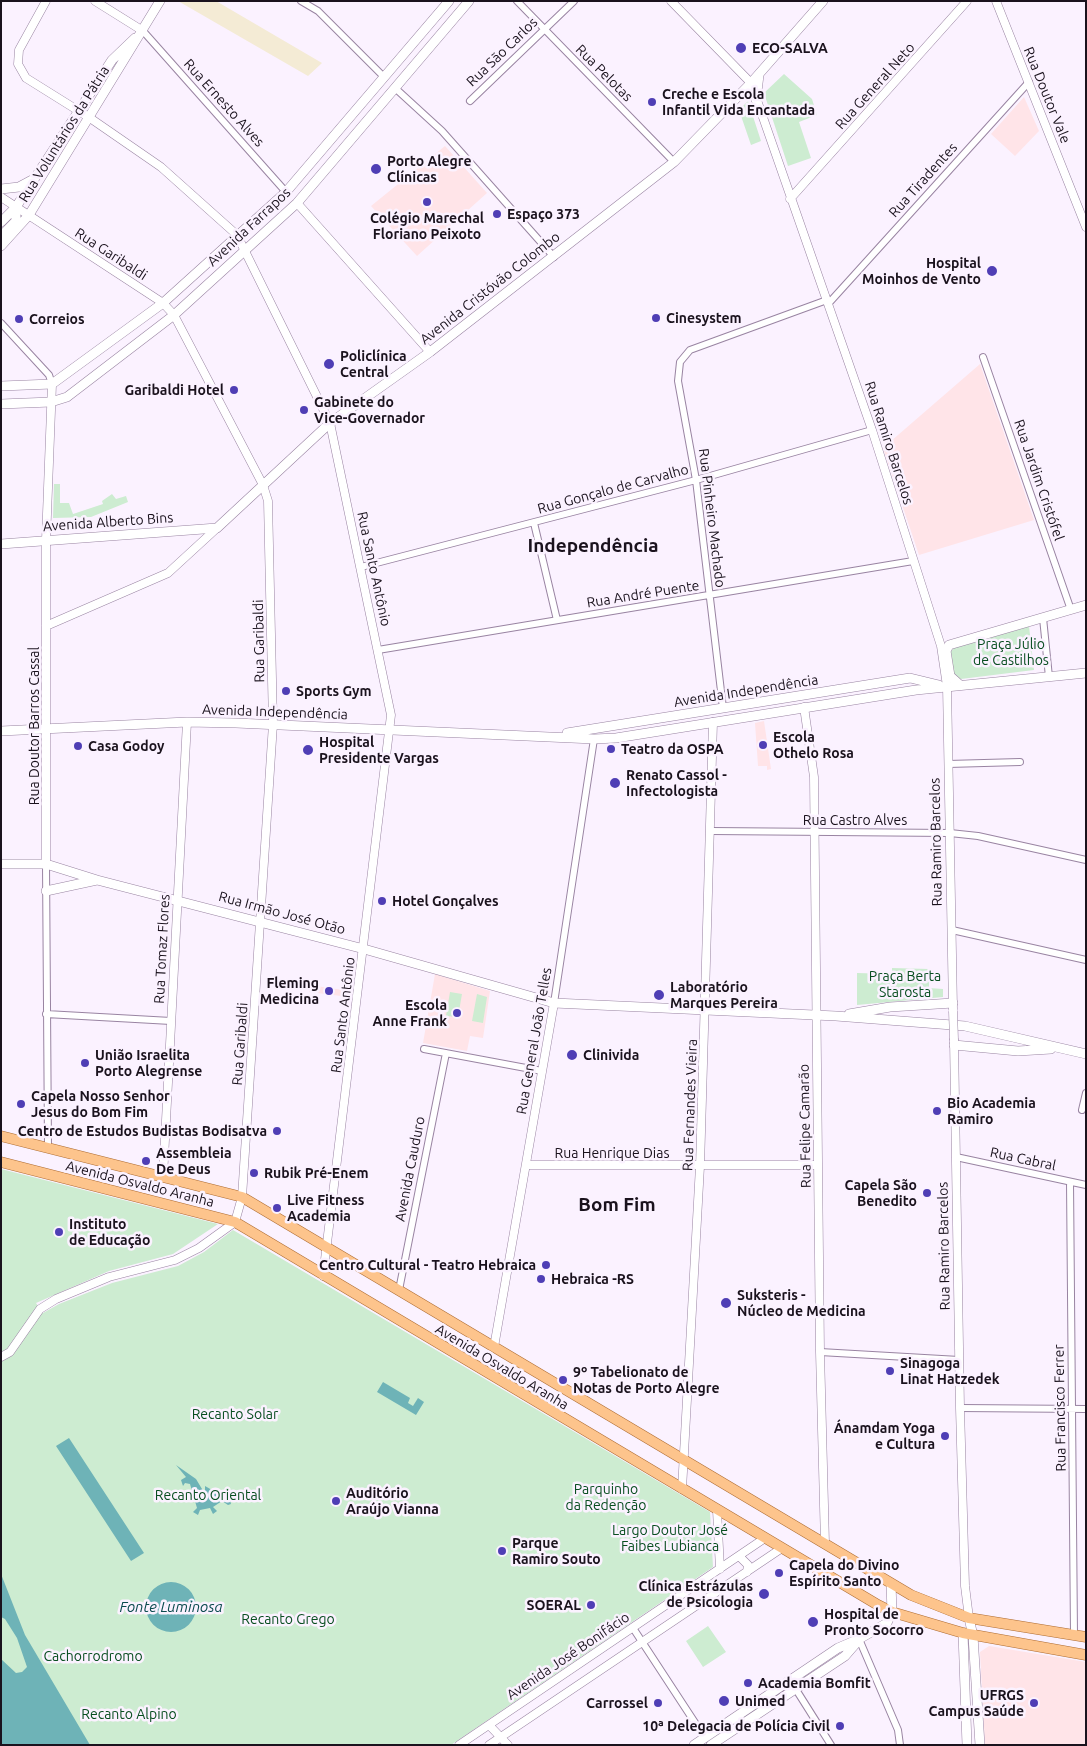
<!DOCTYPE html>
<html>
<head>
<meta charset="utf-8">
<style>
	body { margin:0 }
	#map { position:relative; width:1087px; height:1746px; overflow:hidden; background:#fbf2ff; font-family:Ubuntu,sans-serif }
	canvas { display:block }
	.frame { position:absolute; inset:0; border:2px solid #1a121d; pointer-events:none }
</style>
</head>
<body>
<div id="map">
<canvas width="1087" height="1746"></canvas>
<div class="frame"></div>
</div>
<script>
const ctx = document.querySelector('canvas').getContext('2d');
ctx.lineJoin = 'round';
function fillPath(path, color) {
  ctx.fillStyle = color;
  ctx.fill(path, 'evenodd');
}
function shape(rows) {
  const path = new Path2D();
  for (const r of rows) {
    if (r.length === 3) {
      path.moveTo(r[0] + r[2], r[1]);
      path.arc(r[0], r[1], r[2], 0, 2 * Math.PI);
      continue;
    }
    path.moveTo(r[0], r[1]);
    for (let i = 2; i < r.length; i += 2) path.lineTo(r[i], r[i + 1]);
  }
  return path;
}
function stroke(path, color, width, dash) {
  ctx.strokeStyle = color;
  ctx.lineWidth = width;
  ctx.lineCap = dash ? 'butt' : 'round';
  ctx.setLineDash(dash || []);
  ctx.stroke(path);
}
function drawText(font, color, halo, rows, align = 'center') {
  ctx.font = font + ' Ubuntu,sans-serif';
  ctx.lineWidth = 5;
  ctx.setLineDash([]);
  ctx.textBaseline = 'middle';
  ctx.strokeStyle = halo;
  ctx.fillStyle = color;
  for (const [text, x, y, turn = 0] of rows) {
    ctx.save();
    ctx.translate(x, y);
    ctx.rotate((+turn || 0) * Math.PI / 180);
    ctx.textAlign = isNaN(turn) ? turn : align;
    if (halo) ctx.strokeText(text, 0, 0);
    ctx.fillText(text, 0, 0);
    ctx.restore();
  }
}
fillPath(shape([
	[178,1,216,1,322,63,308,76]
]), '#f4ebd5');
fillPath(shape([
	[1024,97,1039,131,1015,156,991,134],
	[445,146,487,193,417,256,371,206],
	[980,364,1034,520,919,555,883,448],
	[764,721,771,769,767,770,767,766,758,766,755,723],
	[435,974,490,991,483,1038,470,1036,467,1051,423,1043],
	[309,985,350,991,349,997,309,992],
	[989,1646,1086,1662,1086,1745,985,1745,980,1652]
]), '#ffe4e8');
fillPath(shape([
	[784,74,812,99,817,115,799,122,811,158,788,166,764,93],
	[748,101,761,141,751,145,739,110],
	[54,484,60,484,60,503,69,503,73,514,103,504,102,501,112,494,116,499,126,496,128,502,91,517,53,518],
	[1029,626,1034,670,961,679,953,676,950,653,955,646],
	[892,968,929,969,929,988,943,989,943,997,857,1005,857,973,892,974],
	[450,992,462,994,458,1017,446,1016],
	[477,994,487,997,483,1023,472,1021],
	[1,1169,218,1224,173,1254,109,1271,36,1303,43,1313,59,1304,112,1283,178,1266,204,1252,233,1230,710,1512,713,1567,451,1745,1,1745],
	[708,1626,726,1652,703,1667,686,1641]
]), '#cdecd1');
fillPath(shape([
	[383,1382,410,1398,408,1403,413,1406,418,1398,424,1402,416,1415,377,1392],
	[69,1438,144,1553,131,1561,56,1446],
	[176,1465,196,1479,205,1494,205,1486,212,1490,221,1490,216,1497,228,1494,231,1504,228,1505,222,1501,213,1507,217,1511,213,1514,210,1508,200,1510,198,1515,193,1512,197,1508,190,1484,185,1483,183,1486,181,1480,186,1477],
	[1,1574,25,1635,90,1745,1,1745,1,1659,16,1673,22,1672,27,1667,17,1638,5,1619,1,1617],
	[171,1607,25]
]), '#6eb3b7');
const minor = shape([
	[301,1,318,11,384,77],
	[517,1,674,162],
	[143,31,286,192],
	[395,88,442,131,554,257],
	[470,101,574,1],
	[828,304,1029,82],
	[1,323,49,375,52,384],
	[983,357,1071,610],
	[534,523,557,620],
	[361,567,696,480,872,430],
	[1043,618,1049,677],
	[378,650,913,561],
	[723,708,696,480,678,381,680,362,690,350,827,300],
	[948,764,1020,762],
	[711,831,950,833,978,836,1086,860],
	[46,864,48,1148],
	[952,930,1086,960],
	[554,1003,594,739],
	[46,1014,171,1021],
	[424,1049,542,1071],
	[1082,1110,1086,1093],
	[956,1157,1086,1185],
	[1070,1182,1074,1635],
	[399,1290,446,1053],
	[820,1352,959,1360],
	[960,1408,1086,1409],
	[633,1628,705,1738],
	[859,1639,898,1730,900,1745],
	[790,1680,831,1745]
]);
const tertiary = shape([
	[46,1,19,50,18,64,26,78,90,118,161,167,237,235,330,423,391,715,323,1276],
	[95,1,143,31],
	[671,1,751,83,872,430,941,646,947,686,953,1009],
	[996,1,1086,227],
	[1,197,163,303,174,315,263,485,268,501,273,724,242,1197,235,1222,199,1248,175,1260,109,1277,56,1299,40,1309,10,1352,1,1357],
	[790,199,967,1],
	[297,203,430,352],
	[46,626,168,573,217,528],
	[804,707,814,777,820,1352,825,1544],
	[46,864,46,540,52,384],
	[954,1040,960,1408,965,1586,969,1618],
	[526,1165,818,1165],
	[163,1177,187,722],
	[494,1347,554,1003],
	[682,1489,700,1166,713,722],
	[717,1510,720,1569],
	[739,1556,748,1565,747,1572],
	[489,1725,508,1745],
	[459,1745,765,1538],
	[489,1745,782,1548]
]);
const secondary = shape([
	[756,100,759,75],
	[1,189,19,187,32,180],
	[1,222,16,207,112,60,135,38],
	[1,236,16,221,16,207],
	[1,246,29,215,160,1],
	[1,386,52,384,163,303,286,192,449,1],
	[1,404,51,402,67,397,174,315,297,203,469,1],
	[1,544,217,528,330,423,430,352,674,162,751,83,823,1],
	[960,685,950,676,946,651,949,645,1086,605],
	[1,731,187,722,236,723,594,739,616,738,916,690,1086,673],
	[567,733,910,678,939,685],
	[1,864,46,864,97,880,364,949,554,1003,836,1016,965,1026,1086,1054],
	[46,891,97,880],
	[849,1014,890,1007,953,1003],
	[954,1045,1018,1051,1051,1049],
	[969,1618,973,1636,980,1745],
	[963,1633,967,1745],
	[694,1745,838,1648,859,1639,887,1623,892,1612,891,1584],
	[711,1745,845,1656,858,1641]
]);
const primary = shape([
	[1,1136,242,1197,911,1595,969,1618,1086,1637],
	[1,1162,235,1222,878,1605,892,1612,963,1633,1086,1655]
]);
stroke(minor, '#9984a2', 8);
stroke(tertiary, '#9984a2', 9);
stroke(secondary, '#9984a2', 10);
stroke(primary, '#ad6c33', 11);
stroke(minor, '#fff', 6);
stroke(tertiary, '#fff', 8);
stroke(secondary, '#fff', 9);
stroke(primary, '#fdc48c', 10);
const tertiaryBridge = shape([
	[953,1011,954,1040]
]);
stroke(tertiaryBridge, '#9984a2', 9, []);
stroke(tertiaryBridge, '#fff', 8);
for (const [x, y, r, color] of [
	[741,48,6,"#4f3eb5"],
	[652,102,5,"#4f3eb5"],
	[376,169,6,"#4f3eb5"],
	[427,202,5,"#4f3eb5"],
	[497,214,5,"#4f3eb5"],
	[992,271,6,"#4f3eb5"],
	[656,318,5,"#4f3eb5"],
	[19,319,5,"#4f3eb5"],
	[329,364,6,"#4f3eb5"],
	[234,390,5,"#4f3eb5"],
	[304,410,5,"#4f3eb5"],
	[286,691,5,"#4f3eb5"],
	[763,745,5,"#4f3eb5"],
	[78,746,5,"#4f3eb5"],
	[611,749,5,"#4f3eb5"],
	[308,750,6,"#4f3eb5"],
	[615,783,6,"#4f3eb5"],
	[382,901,5,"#4f3eb5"],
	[329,991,5,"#4f3eb5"],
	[659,995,6,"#4f3eb5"],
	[457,1013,5,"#4f3eb5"],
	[572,1055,6,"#4f3eb5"],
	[85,1063,5,"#4f3eb5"],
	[21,1104,5,"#4f3eb5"],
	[937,1111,5,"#4f3eb5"],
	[277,1131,5,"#4f3eb5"],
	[146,1161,5,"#4f3eb5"],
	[254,1173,5,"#4f3eb5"],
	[927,1193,5,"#4f3eb5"],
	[277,1208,5,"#4f3eb5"],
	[59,1232,5,"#4f3eb5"],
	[546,1265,5,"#4f3eb5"],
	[541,1279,5,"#4f3eb5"],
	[726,1303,6,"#4f3eb5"],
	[890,1371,5,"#4f3eb5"],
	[563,1380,5,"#4f3eb5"],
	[945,1436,5,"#4f3eb5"],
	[336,1501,5,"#4f3eb5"],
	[502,1551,5,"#4f3eb5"],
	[779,1573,5,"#4f3eb5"],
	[764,1594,6,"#4f3eb5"],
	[591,1605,5,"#4f3eb5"],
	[813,1622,6,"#4f3eb5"],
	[748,1683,5,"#4f3eb5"],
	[724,1701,6,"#4f3eb5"],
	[658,1703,5,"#4f3eb5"],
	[1034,1703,5,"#4f3eb5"],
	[840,1726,5,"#4f3eb5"]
]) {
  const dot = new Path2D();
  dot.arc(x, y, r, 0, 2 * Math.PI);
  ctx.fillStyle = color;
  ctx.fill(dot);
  stroke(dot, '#fbf2ff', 2);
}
drawText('bold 14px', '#1a121d', '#fbf2ff', [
	["ECO-SALVA",752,48],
	["Creche e Escola",662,94],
	["Infantil Vida Encantada",662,110],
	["Porto Alegre",387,161],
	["Clínicas",387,177],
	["Espaço 373",507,214],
	["Colégio Marechal",427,218,"center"],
	["Floriano Peixoto",427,234,"center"],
	["Hospital",981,263,"right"],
	["Moinhos de Vento",981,279,"right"],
	["Cinesystem",666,318],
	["Correios",29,319],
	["Policlínica",340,356],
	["Central",340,372],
	["Garibaldi Hotel",224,390,"right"],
	["Gabinete do",314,402],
	["Vice-Governador",314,418],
	["Sports Gym",296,691],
	["Escola",773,737],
	["Othelo Rosa",773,753],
	["Hospital",319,742],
	["Presidente Vargas",319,758],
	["Casa Godoy",88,746],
	["Teatro da OSPA",621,749],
	["Renato Cassol -",626,775],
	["Infectologista",626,791],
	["Hotel Gonçalves",392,901],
	["Fleming",319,983,"right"],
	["Medicina",319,999,"right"],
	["Laboratório",670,987],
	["Marques Pereira",670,1003],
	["Escola",447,1005,"right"],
	["Anne Frank",447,1021,"right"],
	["União Israelita",95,1055],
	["Porto Alegrense",95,1071],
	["Clinivida",583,1055],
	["Capela Nosso Senhor",31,1096],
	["Jesus do Bom Fim",31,1112],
	["Bio Academia",947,1103],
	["Ramiro",947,1119],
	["Centro de Estudos Budistas Bodisatva",267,1131,"right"],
	["Assembleia",156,1153],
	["De Deus",156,1169],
	["Rubik Pré-Enem",264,1173],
	["Capela São",917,1185,"right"],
	["Benedito",917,1201,"right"],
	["Live Fitness",287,1200],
	["Academia",287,1216],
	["Instituto",69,1224],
	["de Educação",69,1240],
	["Centro Cultural - Teatro Hebraica",536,1265,"right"],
	["Hebraica -RS",551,1279],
	["Suksteris -",737,1295],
	["Núcleo de Medicina",737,1311],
	["Sinagoga",900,1363],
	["Linat Hatzedek",900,1379],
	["9º Tabelionato de",573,1372],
	["Notas de Porto Alegre",573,1388],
	["Ánamdam Yoga",935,1428,"right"],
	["e Cultura",935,1444,"right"],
	["Auditório",346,1493],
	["Araújo Vianna",346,1509],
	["Parque",512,1543],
	["Ramiro Souto",512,1559],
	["Capela do Divino",789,1565],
	["Espírito Santo",789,1581],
	["Clínica Estrázulas",753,1586,"right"],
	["de Psicologia",753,1602,"right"],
	["SOERAL",581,1605,"right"],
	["Hospital de",824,1614],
	["Pronto Socorro",824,1630],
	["Academia Bomfit",758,1683],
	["UFRGS",1024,1695,"right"],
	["Campus Saúde",1024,1711,"right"],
	["Unimed",735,1701],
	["Carrossel",648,1703,"right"],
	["10ª Delegacia de Polícia Civil",830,1726,"right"]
], 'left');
drawText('14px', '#1a121d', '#fbf2ff', [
	["Rua São Carlos",502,52,-44],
	["Rua Pelotas",604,73,45],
	["Rua General Neto",875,86,-48],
	["Rua Doutor Vale",1047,95,68],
	["Rua Ernesto Alves",224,103,48],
	["Rua Voluntários da Pátria",64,134,-58],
	["Rua Tiradentes",923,180,-48],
	["Avenida Farrapos",249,227,-43],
	["Rua Garibaldi",111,254,33],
	["Avenida Cristóvão Colombo",490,288,-38],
	["Rua Ramiro Barcelos",889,443,72],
	["Rua Jardim Cristófel",1039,480,71],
	["Rua Gonçalo de Carvalho",613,489,-15],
	["Rua Pinheiro Machado",712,518,83],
	["Avenida Alberto Bins",108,522,-4],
	["Rua Santo Antônio",374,569,78],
	["Rua André Puente",643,594,-9],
	["Rua Garibaldi",259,641,-91],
	["Avenida Independência",746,691,-9],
	["Avenida Independência",275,712,2],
	["Rua Doutor Barros Cassal",34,726,-90],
	["Rua Castro Alves",855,820],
	["Rua Ramiro Barcelos",936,842,-91],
	["Rua Irmão José Otão",282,913,15],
	["Rua Tomaz Flores",162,949,-87],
	["Rua Santo Antônio",343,1015,-83],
	["Rua General João Telles",534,1041,-80],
	["Rua Garibaldi",240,1044,-86],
	["Rua Fernandes Vieira",690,1105,-88],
	["Rua Felipe Camarão",805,1126,-91],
	["Rua Henrique Dias",612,1153],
	["Rua Cabral",1023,1159,12],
	["Avenida Cauduro",410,1169,-79],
	["Avenida Osvaldo Aranha",140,1184,14],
	["Rua Ramiro Barcelos",944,1246,-91],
	["Avenida Osvaldo Aranha",502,1367,31],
	["Rua Francisco Ferrer",1060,1408,-91],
	["Avenida José Bonifácio",568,1656,-34]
]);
drawText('14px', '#084e20', '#fbf2ff', [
	["Praça Júlio",1011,644],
	["de Castilhos",1011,660],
	["Praça Berta",905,976],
	["Starosta",905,992],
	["Recanto Solar",235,1414],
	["Parquinho",606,1489],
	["da Redenção",606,1505],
	["Recanto Oriental",208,1495],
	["Largo Doutor José",670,1530],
	["Faibes Lubianca",670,1546],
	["Recanto Grego",288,1619],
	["Cachorrodromo",93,1656],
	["Recanto Alpino",129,1714]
]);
drawText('italic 15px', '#0a4b4e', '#fbf2ff', [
	["Fonte Luminosa",171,1607]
]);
drawText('bold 19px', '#1a121d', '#fbf2ff', [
	["Independência",593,546],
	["Bom Fim",617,1205]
]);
</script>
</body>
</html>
